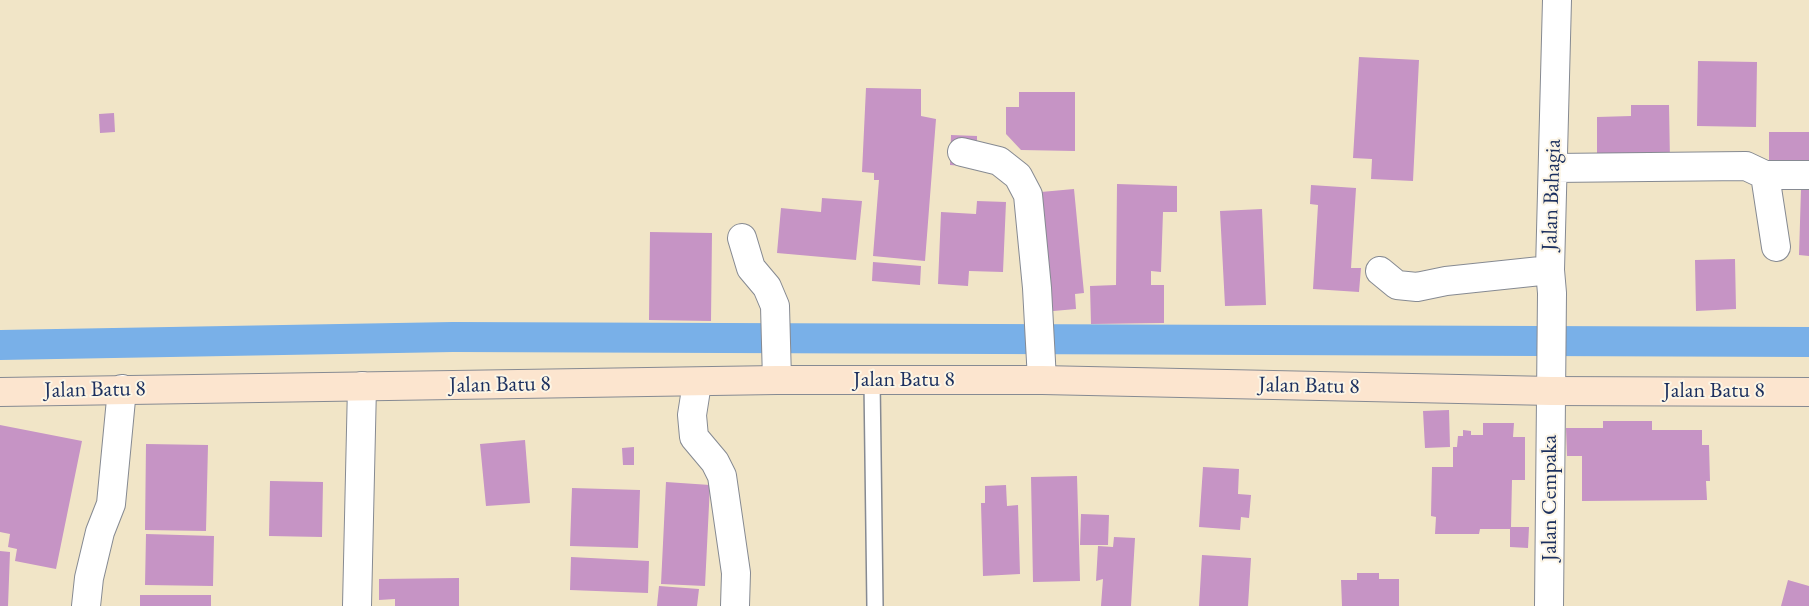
<!DOCTYPE html>
<html>
<head>
<meta charset="utf-8">
<style>
	body { margin:0 }
	canvas { display:block; background:#f1e5c7 }
</style>
</head>
<body>
<canvas width="1809" height="606"></canvas>
<script>
const ctx = document.querySelector('canvas').getContext('2d');
ctx.lineJoin = 'round';
function shape(rows) {
  const path = new Path2D();
  for (const r of rows) {
    path.moveTo(r[0], r[1]);
    for (let i = 2; i < r.length; i += 2) path.lineTo(r[i], r[i + 1]);
  }
  return path;
}
function stroke(path, color, width, dash) {
  ctx.strokeStyle = color;
  ctx.lineWidth = width;
  ctx.lineCap = dash ? 'butt' : 'round';
  ctx.setLineDash(dash || []);
  ctx.stroke(path);
}
function fillPath(path, color) {
  ctx.fillStyle = color;
  ctx.fill(path, 'evenodd');
}
function drawText(font, color, halo, rows, align = 'center') {
  ctx.font = font + ' "EB Garamond",serif';
  ctx.lineWidth = 4;
  ctx.setLineDash([]);
  ctx.textBaseline = 'middle';
  ctx.strokeStyle = halo;
  ctx.fillStyle = color;
  for (const [text, x, y, turn = 0] of rows) {
    ctx.save();
    ctx.translate(x, y);
    ctx.rotate((+turn || 0) * Math.PI / 180);
    ctx.textAlign = isNaN(turn) ? turn : align;
    if (halo) ctx.strokeText(text, 0, 0);
    ctx.fillText(text, 0, 0);
    ctx.restore();
  }
}
stroke(shape([
	[0,345,453,337,1809,342]
]), '#79b0e8', 30);
fillPath(shape([
	[1359,57,1419,60,1413,181,1371,179,1372,159,1353,158],
	[1698,61,1757,62,1756,127,1697,126],
	[866,88,921,89,921,116,936,119,925,261,873,256,879,180,874,180,874,173,862,172],
	[1019,92,1075,92,1075,151,1021,150,1006,134,1006,107,1019,107],
	[1631,105,1669,105,1670,161,1597,162,1597,117,1631,116],
	[114,113,115,132,100,133,99,114],
	[1769,132,1809,132,1809,168,1769,168],
	[951,135,977,136,977,167,950,165],
	[1117,184,1177,186,1177,212,1163,212,1161,272,1151,271,1151,285,1164,285,1164,323,1091,324,1090,286,1116,285],
	[1311,185,1356,188,1351,268,1361,268,1359,292,1313,289,1318,205,1310,204],
	[1074,189,1084,293,1075,294,1076,309,1042,312,1030,193],
	[1801,189,1809,189,1809,256,1799,255],
	[822,198,862,201,856,260,777,253,781,208,821,212],
	[977,201,1006,202,1003,272,969,271,968,286,938,284,941,212,976,214],
	[1262,209,1266,305,1225,306,1220,211],
	[650,232,712,233,711,321,649,320],
	[1735,259,1736,309,1696,311,1695,260],
	[873,262,921,266,920,285,872,281],
	[1449,410,1450,447,1425,448,1423,411],
	[1603,421,1652,421,1652,430,1702,430,1702,445,1709,445,1710,481,1706,481,1707,500,1582,501,1582,456,1567,456,1566,428,1603,428],
	[1483,423,1514,423,1513,437,1525,437,1525,480,1512,480,1511,527,1529,527,1528,548,1510,547,1510,529,1480,529,1479,534,1435,534,1436,517,1431,516,1432,467,1453,467,1453,447,1457,447,1458,436,1463,436,1463,430,1471,431,1471,435,1483,435],
	[0,425,82,441,56,569,15,561,17,549,8,547,10,534,0,532],
	[525,440,530,503,486,506,480,444],
	[146,444,208,445,206,531,145,530],
	[634,447,634,465,623,465,622,448],
	[1203,467,1239,469,1238,494,1251,495,1249,518,1241,517,1240,530,1199,527],
	[1077,476,1080,581,1033,582,1031,477],
	[270,481,323,482,322,537,269,536],
	[666,482,710,485,705,586,661,584],
	[1006,485,1007,506,1018,505,1020,574,983,576,981,503,985,503,985,486],
	[572,488,640,490,638,548,570,546],
	[1081,514,1109,515,1108,545,1080,545],
	[146,534,214,536,213,586,145,585],
	[1114,537,1135,538,1131,606,1101,606,1103,579,1096,581,1098,546,1113,547],
	[0,551,10,552,8,606,0,606],
	[1202,555,1251,558,1248,606,1199,606],
	[571,557,649,561,648,593,570,590],
	[1357,573,1379,573,1379,579,1399,579,1399,606,1342,606,1341,580,1357,580],
	[459,578,459,606,395,606,395,599,379,600,379,579],
	[1788,580,1809,586,1809,606,1781,606],
	[659,586,699,589,697,606,657,606],
	[140,595,211,595,211,606,140,606]
]), '#c694c5');
const lane = shape([
	[872,380,875,606]
]);
const street = shape([
	[962,152,999,161,1018,176,1028,195,1037,288,1042,380],
	[1553,168,1746,166,1765,175,1776,247],
	[1765,175,1809,175],
	[742,238,751,268,767,287,775,306,777,380],
	[1380,271,1397,285,1417,287,1446,281,1550,270],
	[697,383,692,415,694,437,715,462,722,476,736,573,735,606],
	[86,606,89,578,100,532,111,504,122,389],
	[357,606,362,386],
	[1549,606,1552,293,1550,270,1557,0]
]);
const secondary = shape([
	[0,392,777,380,1042,380,1551,391,1809,392]
]);
stroke(lane, '#868a92', 18);
stroke(street, '#868a92', 30);
stroke(secondary, '#868a92', 30);
stroke(lane, '#fff', 15);
stroke(street, '#fff', 28);
stroke(secondary, '#fce5cf', 28);
drawText('22px', '#1b2f5e', '#fcf5e5', [
	["Jalan Bahagia",1552,195,-88],
	["Jalan Batu 8",904,380],
	["Jalan Batu 8",500,385,-1],
	["Jalan Batu 8",1309,386,1],
	["Jalan Batu 8",95,390,-1],
	["Jalan Batu 8",1714,391],
	["Jalan Cempaka",1550,498,-90]
]);
</script>
</body>
</html>
